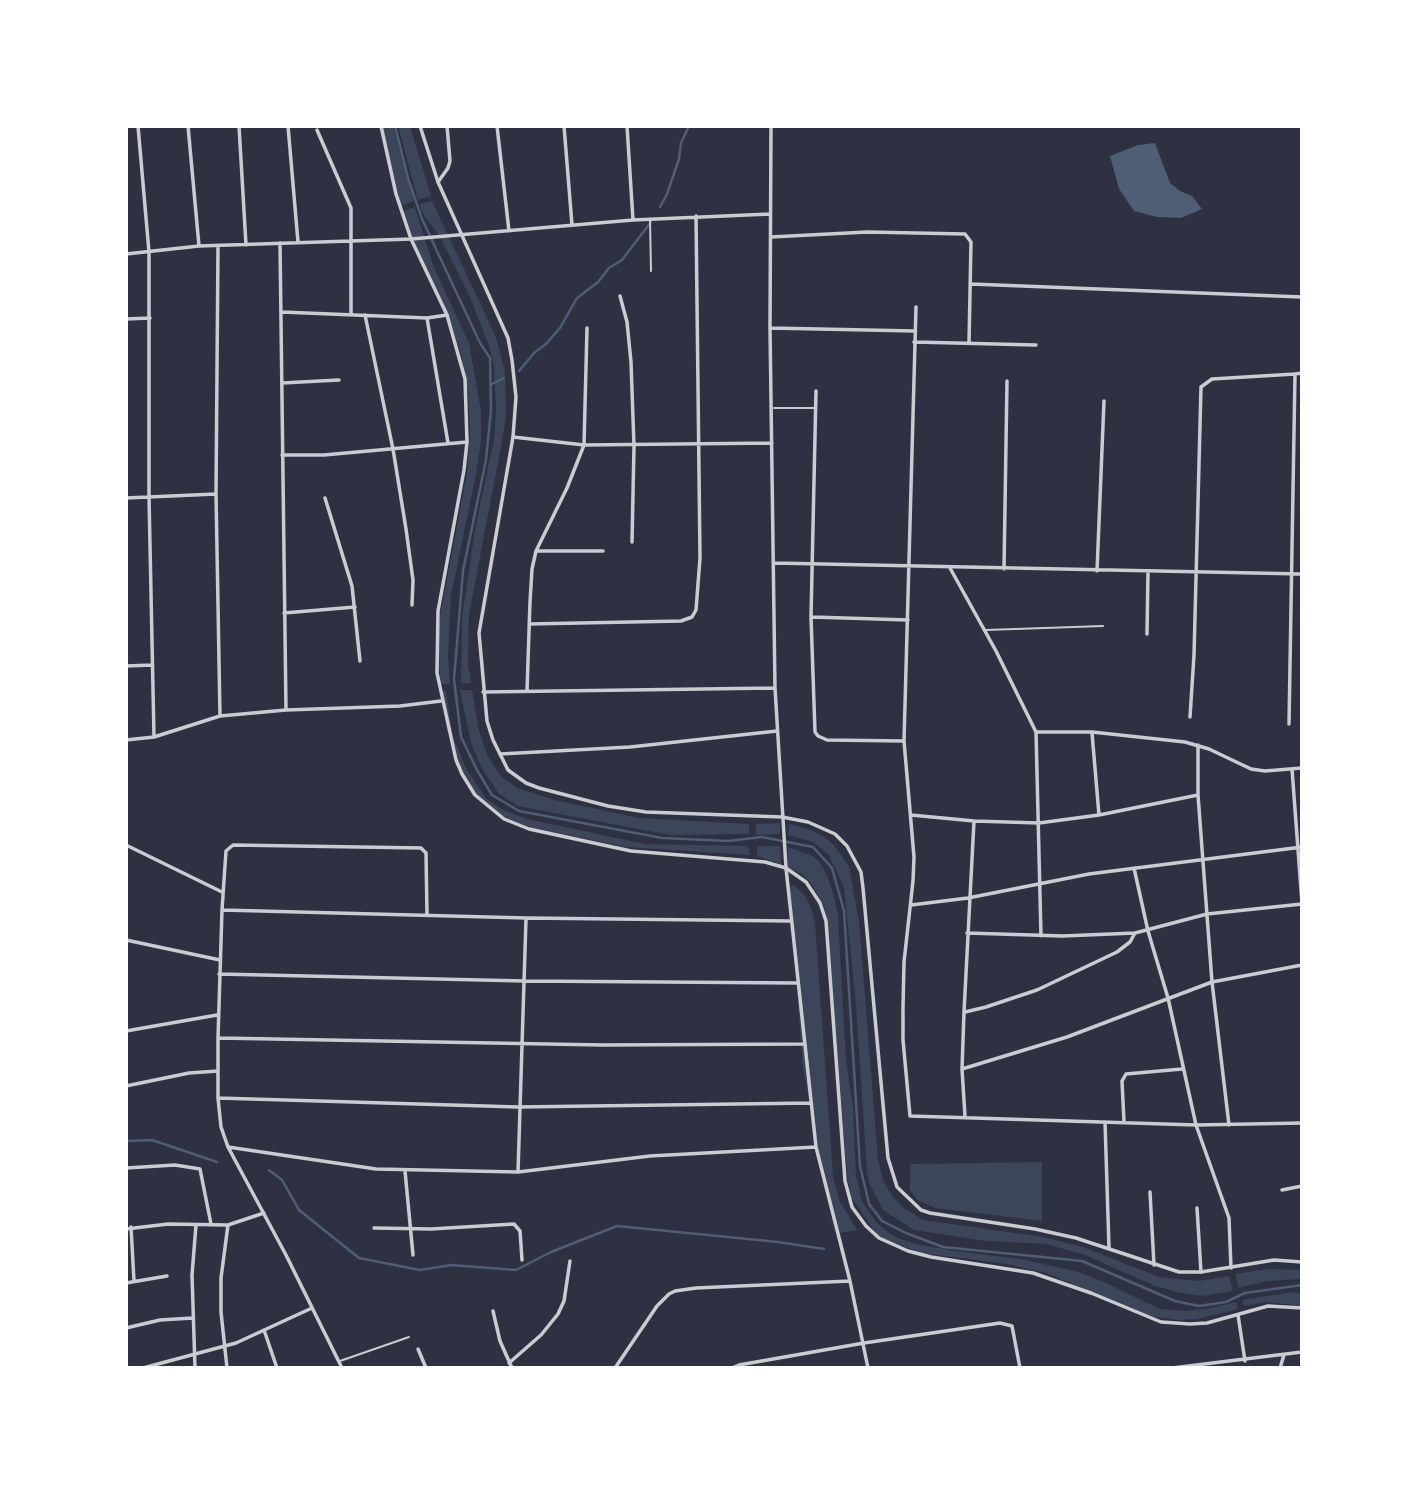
<!DOCTYPE html>
<html>
<head>
<meta charset="utf-8">
<style>
	body { margin:0 }
	#map { position:relative; width:1428px; height:1494px; overflow:hidden; background:#2d3142; font-family:"Source Sans 3",sans-serif }
	canvas { display:block }
	.frame { position:absolute; inset:0; border:128px solid #fff; pointer-events:none }
</style>
</head>
<body>
<div id="map">
<canvas width="1428" height="1494"></canvas>
<div class="frame"></div>
</div>
<script>
const ctx = document.querySelector('canvas').getContext('2d');
ctx.lineJoin = 'round';
function fillPath(path, color) {
  ctx.fillStyle = color;
  ctx.fill(path, 'evenodd');
}
function shape(rows) {
  const path = new Path2D();
  for (const r of rows) {
    path.moveTo(r[0], r[1]);
    for (let i = 2; i < r.length; i += 2) path.lineTo(r[i], r[i + 1]);
  }
  return path;
}
function stroke(path, color, width, dash) {
  ctx.strokeStyle = color;
  ctx.lineWidth = width;
  ctx.lineCap = dash ? 'butt' : 'round';
  ctx.setLineDash(dash || []);
  ctx.stroke(path);
}
fillPath(shape([
	[382,126,393,126,414,201,401,206],
	[398,126,410,126,431,196,418,200],
	[432,201,496,337,505,372,506,416,502,441,469,615,468,664,471,683,461,683,462,616,476,524,494,439,496,410,494,366,489,346,470,297,440,237,422,212,420,204],
	[415,207,433,265,469,343,481,411,481,441,476,474,451,596,448,656,450,684,440,684,438,627,467,473,470,432,468,393,461,354,451,322,417,250,403,211],
	[460,690,472,690,479,731,488,757,501,776,517,788,555,800,639,818,749,824,749,834,669,835,518,806,499,794,482,769,471,743],
	[441,691,446,691,453,737,467,770,486,798,501,809,527,819,645,844,748,846,750,855,626,847,530,827,502,817,479,799,472,789,457,761,447,730],
	[780,823,780,834,756,835,756,824],
	[789,824,811,830,824,837,834,845,849,866,859,921,878,1160,884,1183,893,1197,905,1209,924,1220,1043,1237,1083,1247,1159,1277,1199,1281,1229,1276,1233,1291,1202,1296,1180,1293,1155,1286,1085,1255,1046,1244,986,1241,914,1230,883,1210,870,1185,867,1173,856,1004,844,888,829,855,813,842,788,835],
	[757,846,780,846,781,864,757,856],
	[788,847,813,856,820,863,827,875,835,900,838,916,846,1060,853,1106,856,1175,862,1201,877,1223,895,1237,916,1244,955,1251,1021,1259,1079,1272,1106,1283,1160,1309,1185,1311,1207,1309,1236,1302,1238,1309,1197,1319,1179,1320,1150,1316,1046,1273,1007,1264,922,1253,884,1239,875,1232,852,1198,847,1176,827,920,824,906,812,885,802,874,788,867],
	[794,885,805,896,812,910,815,923,833,1176,839,1200,857,1230,840,1233,818,1148,803,1067,789,888],
	[1042,1162,1042,1221,935,1208,919,1201,910,1191,910,1164],
	[1267,1269,1302,1270,1302,1279,1267,1281,1239,1288,1235,1274],
	[1292,1292,1302,1293,1302,1306,1266,1302,1244,1306,1242,1300]
]), '#3c4559');
fillPath(shape([
	[1155,143,1170,183,1180,191,1192,196,1202,209,1181,218,1157,217,1134,211,1119,189,1110,156,1138,145]
]), '#4f5d75');
stroke(shape([
	[395,126,408,178,422,219,480,343,490,358,491,410,486,460,463,571,454,679,461,737,477,770,492,795,519,811,662,838,728,841,762,837,813,847,832,868,844,911,860,1166,869,1204,882,1221,906,1233,943,1247,1082,1261,1175,1301,1199,1306,1226,1302,1245,1293,1302,1285],
	[660,207,667,194,679,159,681,143,689,126],
	[519,371,534,353,546,344,560,328,577,298,598,282,609,268,622,260,651,222],
	[492,384,504,378],
	[126,1141,152,1140,217,1162],
	[269,1170,282,1180,299,1210,359,1258,420,1270,451,1265,516,1270,551,1252,617,1226,778,1242,824,1249]
]), '#4f5d75', 2.5);
stroke(shape([
	[650,220,651,271],
	[774,408,814,408],
	[986,630,1103,626],
	[340,1361,409,1337]
]), '#caccd0', 2);
stroke(shape([
	[138,126,149,252,149,497,154,737],
	[188,126,199,246],
	[239,126,246,245],
	[288,126,298,242],
	[497,126,509,231],
	[564,126,572,225],
	[627,126,633,220],
	[771,126,770,328,775,688,786,868,816,1147,850,1281,868,1368],
	[317,130,351,208,351,314],
	[438,182,448,168,450,161,447,126],
	[771,237,867,232,965,234,971,242,969,343],
	[280,243,286,710],
	[218,247,216,494,220,716],
	[126,254,199,246,411,239,633,220,770,214],
	[971,284,1302,297],
	[620,296,627,322,631,362,634,446,632,542],
	[916,307,904,741,914,857,913,881,904,962,903,1008,903,1040,910,1116,1196,1125,1302,1123],
	[282,312,427,318,447,315],
	[365,315,393,449,406,529,413,580,412,605],
	[427,318,448,443],
	[126,319,150,318],
	[770,328,915,331],
	[914,342,1036,345],
	[282,383,339,380],
	[816,391,811,617,815,732,818,736,827,740,904,741],
	[513,437,584,445,772,443],
	[282,455,324,455,467,442],
	[126,498,216,494],
	[325,498,352,586,360,661],
	[536,551,603,551],
	[774,563,1302,574],
	[950,568,996,651,1036,732,1041,936],
	[1004,569,1007,381],
	[1097,571,1104,401],
	[284,613,355,607],
	[812,617,908,620],
	[529,624,681,621,692,617,696,610,700,558,696,216],
	[1147,634,1148,572],
	[126,666,152,665],
	[527,691,530,602,532,569,536,551,567,488,584,445,587,328],
	[483,692,775,688],
	[1190,717,1194,655,1201,387,1212,379,1295,374],
	[1289,724,1295,374,1302,373],
	[1036,732,1092,732,1185,742,1209,749,1251,769,1265,771,1302,768],
	[1092,733,1099,815],
	[126,740,154,737,220,716,286,710,400,706,441,701],
	[1198,745,1198,795,1212,982,1229,1125],
	[500,754,630,747,777,731],
	[1292,769,1302,903],
	[911,815,974,821,1039,823,1099,815,1198,795],
	[126,845,222,892],
	[1134,868,1148,931,1168,998,1196,1125,1229,1218,1231,1268],
	[911,905,968,898,1089,874,1302,847],
	[222,910,526,918,791,921],
	[967,933,1063,936,1135,933,1207,914,1302,904],
	[126,940,220,960],
	[219,974,525,981,797,983],
	[965,1012,986,1007,1037,990,1117,952,1130,942,1135,933],
	[126,1031,217,1015],
	[218,1038,602,1045,803,1044],
	[962,1069,1067,1037,1212,982,1302,965],
	[126,1086,189,1073,218,1071],
	[218,1098,518,1107,810,1103],
	[965,1116,962,1069,964,1012,974,821],
	[1105,1122,1109,1248],
	[1124,1122,1122,1081,1126,1074,1182,1069],
	[228,1147,376,1169,518,1172,650,1156,816,1147],
	[126,1168,175,1165,200,1169,211,1224],
	[405,1171,413,1255],
	[518,1172,526,919],
	[1282,1190,1302,1186],
	[1150,1192,1154,1265],
	[1197,1208,1201,1272],
	[131,1227,134,1281],
	[374,1228,431,1229,514,1224,520,1231,522,1260],
	[126,1229,168,1224,228,1225,264,1213],
	[126,1283,167,1276],
	[493,1311,500,1341,512,1368],
	[1238,1315,1245,1361],
	[126,1328,160,1320,193,1318],
	[264,1330,277,1368],
	[418,1349,426,1368],
	[509,1363,541,1335,558,1314,564,1301,570,1261],
	[143,1368,236,1343,312,1308],
	[195,1368,192,1275,196,1225],
	[227,1368,221,1312,221,1278,228,1225],
	[342,1368,286,1255,228,1147,221,1127,218,1098,218,1038,222,910,226,851,233,845,421,848,426,853,427,915],
	[615,1368,657,1306,669,1294,675,1291,696,1288,850,1281],
	[732,1368,739,1365,864,1343,1000,1323,1012,1326,1020,1368],
	[1172,1368,1302,1352],
	[1280,1368,1284,1355]
]), '#caccd0', 3.5);
stroke(shape([
	[381,126,396,194,411,239,447,315,465,379,467,442,464,470,438,611,437,673,456,760,462,774,475,795,504,819,529,829,631,851,765,862,786,868,806,882,820,903,826,921,845,1181,852,1207,866,1226,879,1238,908,1251,931,1257,1033,1273,1091,1293,1161,1322,1190,1324,1207,1323,1268,1306,1302,1308],
	[420,126,438,182,508,338,512,360,516,397,513,437,479,633,487,721,493,740,508,770,526,783,539,788,608,806,646,812,782,817,808,822,835,834,847,846,861,872,863,888,888,1158,897,1187,921,1210,930,1213,1035,1229,1076,1238,1179,1272,1201,1272,1274,1260,1302,1262]
]), '#caccd0', 3.5);
</script>
</body>
</html>
